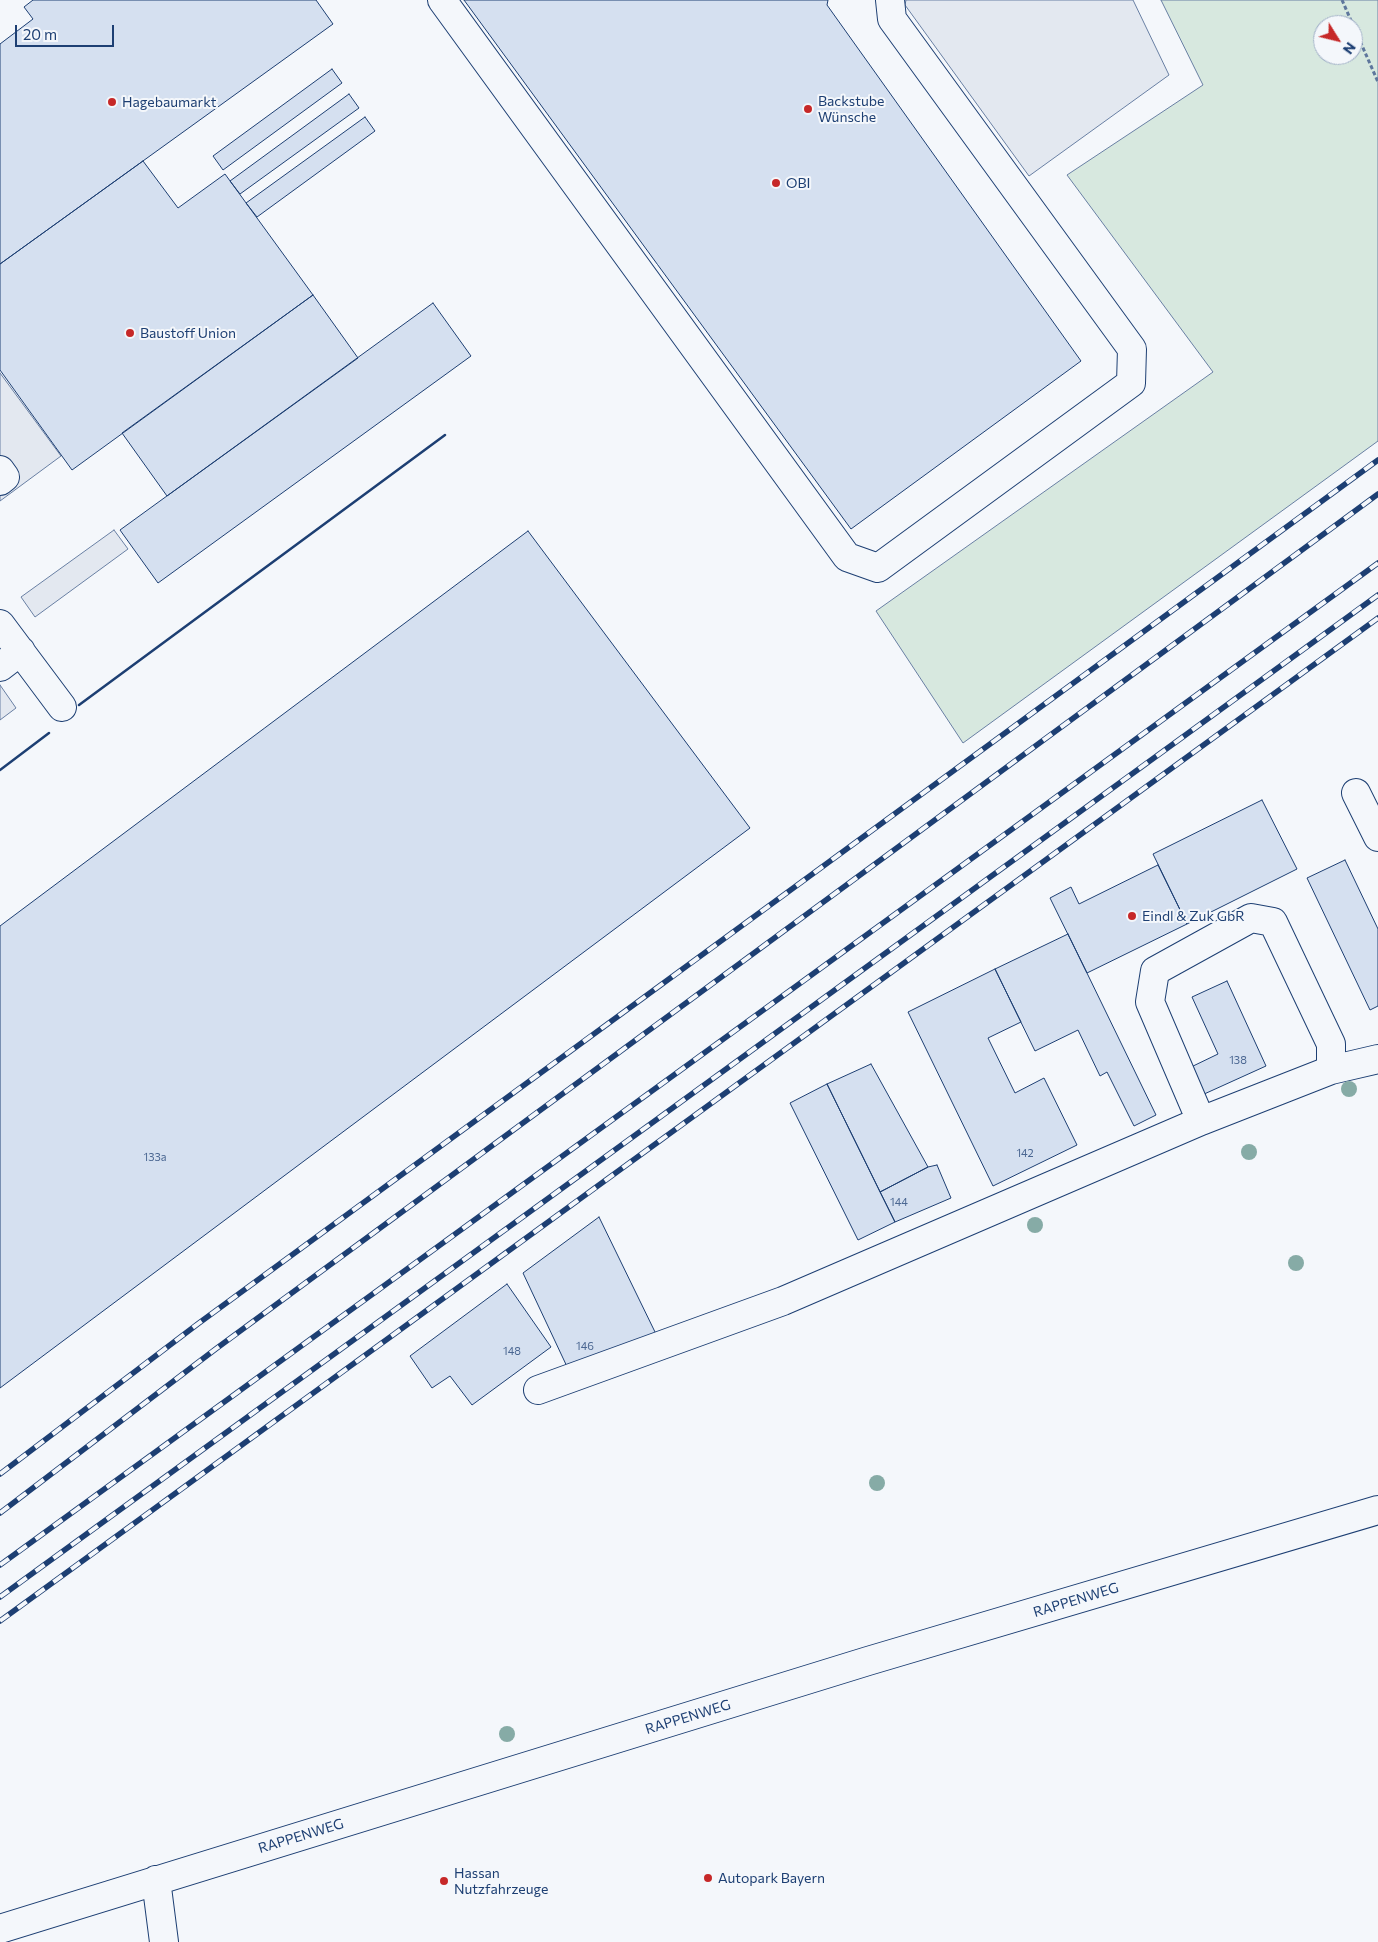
<!DOCTYPE html>
<html>
<head>
<meta charset="utf-8">
<style>
	body { margin:0 }
	#map { position:relative; width:1378px; height:1942px; overflow:hidden; background:#f4f7fb; font-family:Commissioner,sans-serif }
	canvas { display:block }
	.north { position:absolute; left:1313px; top:15px; width:50px; height:50px; box-sizing:border-box; background:#f4f7fb; border:1px solid #9eadc5; border-radius:50%; rotate:126deg; font-size:14px; font-weight:700; line-height:20px; text-align:center; color:#1d3f73 }
	.north::after { content:''; display:block; margin:auto; width:18px; height:22px; background:#c62828; clip-path:polygon(50% 0,100% 100%,50% 72%,0 100%) }
	.scale { position:absolute; left:15px; top:25px; width:99px; height:22px; box-sizing:border-box; border:2px solid #1d3f73; border-top:0; padding-left:6px; font-size:15px; line-height:18px; white-space:nowrap; color:#1d3f73; -webkit-text-stroke:4px #f4f7fb; paint-order:stroke }
</style>
</head>
<body>
<div id="map">
<canvas width="1378" height="1942"></canvas>
<div class="north">N</div>
<div class="scale">20 m</div>
</div>
<script>
const ctx = document.querySelector('canvas').getContext('2d');
ctx.lineJoin = 'round';
function fillPath(path, color) {
  ctx.fillStyle = color;
  ctx.fill(path, 'evenodd');
}
function shape(rows) {
  const path = new Path2D();
  for (const r of rows) {
    path.moveTo(r[0], r[1]);
    for (let i = 2; i < r.length; i += 2) path.lineTo(r[i], r[i + 1]);
  }
  return path;
}
function stroke(path, color, width, dash) {
  ctx.strokeStyle = color;
  ctx.lineWidth = width;
  ctx.lineCap = dash ? 'butt' : 'round';
  ctx.setLineDash(dash || []);
  ctx.stroke(path);
}
function drawText(font, color, halo, rows, align = 'center') {
  ctx.font = font + ' Commissioner,sans-serif';
  ctx.lineWidth = 4;
  ctx.setLineDash([]);
  ctx.textBaseline = 'middle';
  ctx.strokeStyle = halo;
  ctx.fillStyle = color;
  for (const [text, x, y, turn = 0] of rows) {
    ctx.save();
    ctx.translate(x, y);
    ctx.rotate((+turn || 0) * Math.PI / 180);
    ctx.textAlign = isNaN(turn) ? turn : align;
    if (halo) ctx.strokeText(text, 0, 0);
    ctx.fillText(text, 0, 0);
    ctx.restore();
  }
}
const green = shape([
	[1161,0,1378,0,1378,441,963,743,876,611,1213,372,1067,175,1203,85,1161,0],
	[1323,25,1353,25,1353,55,1323,55,1323,25]
]);
fillPath(green, '#d7e8df');
stroke(green, '#687fa3', 1);
const parking = shape([
	[906,0,1133,0,1169,75,1029,176,905,5,906,0],
	[0,373,61,456,0,501,0,373],
	[114,530,128,549,35,617,21,597,114,530],
	[0,685,16,708,0,720,0,685]
]);
fillPath(parking, '#e3e8f0');
stroke(parking, '#687fa3', 1);
const building = shape([
	[33,0,316,0,333,24,0,264,0,44,33,19,24,7,33,0],
	[464,0,828,0,827,5,1081,361,851,529,464,0],
	[332,69,342,83,223,170,213,156,332,69],
	[349,94,359,108,240,194,230,181,349,94],
	[365,117,375,131,257,217,246,203,365,117],
	[143,161,178,208,225,174,313,295,72,470,0,370,0,264,143,161],
	[313,295,358,358,167,496,122,433,313,295],
	[433,303,471,356,158,583,120,530,433,303],
	[528,531,750,828,0,1388,0,926,528,531],
	[1262,800,1297,869,1187,924,1153,854,1262,800],
	[1345,860,1378,929,1378,1006,1370,1010,1307,878,1345,860],
	[1158,865,1187,924,1087,973,1050,898,1071,887,1079,904,1158,865],
	[1068,934,1156,1115,1134,1126,1107,1072,1100,1076,1078,1030,1035,1051,995,969,1068,934],
	[995,969,1021,1022,988,1038,1015,1093,1044,1078,1077,1145,993,1186,908,1012,995,969],
	[1227,981,1266,1066,1202,1095,1189,1068,1218,1054,1192,997,1227,981],
	[871,1064,928,1167,880,1192,827,1084,871,1064],
	[827,1084,895,1222,858,1240,790,1103,827,1084],
	[937,1165,951,1198,895,1222,880,1192,928,1167,937,1165],
	[599,1217,656,1334,570,1373,523,1273,599,1217],
	[507,1284,551,1347,472,1405,450,1376,432,1388,410,1356,507,1284]
]);
fillPath(building, '#d5e0f0');
stroke(building, '#1d3f73', 1);
const minor = shape([
	[442,0,847,557,878,568,1131,383,1132,349,892,19,890,0],
	[0,470,5,477,0,481],
	[0,624,62,707],
	[0,667,21,651],
	[1356,793,1378,837],
	[1201,1121,1150,1002,1155,971,1251,918,1273,922,1331,1044,1331,1070],
	[538,1390,783,1301,1201,1121,1331,1070,1378,1059],
	[156,1880,164,1942],
	[0,1929,868,1661,1378,1510]
]);
stroke(minor, '#1d3f73', 30);
stroke(shape([
	[1342,0,1378,82]
]), '#5e769c', 3, [4, 2.5]);
stroke(minor, '#f4f7fb', 28);
const rail = shape([
	[0,1474,199,1323,1378,460],
	[0,1513,217,1348,1378,494],
	[0,1565,1378,563],
	[0,1597,1378,595],
	[0,1621,1378,618]
]);
stroke(rail, '#1d3f73', 5.5);
stroke(rail, '#f4f7fb', 4, [11]);
stroke(shape([
	[79,705,445,435],
	[0,770,49,733]
]), '#1d3f73', 2.5);
ctx.fillStyle = '#86aba6';
for (const [x, y] of [
	[1349,1089],
	[1249,1152],
	[1035,1225],
	[1296,1263],
	[877,1483],
	[507,1734]
]) {
  ctx.beginPath();
  ctx.arc(x, y, 8, 0, 2 * Math.PI);
  ctx.fill();
}
for (const [x, y, r, color] of [
	[112,102,5,"#c62828"],
	[808,109,5,"#c62828"],
	[776,183,5,"#c62828"],
	[130,333,5,"#c62828"],
	[1132,916,5,"#c62828"],
	[708,1878,5,"#c62828"],
	[444,1881,5,"#c62828"]
]) {
  const dot = new Path2D();
  dot.arc(x, y, r, 0, 2 * Math.PI);
  ctx.fillStyle = color;
  ctx.fill(dot);
  stroke(dot, '#f4f7fb', 2);
}
drawText('11px', '#4b6792', null, [
	["138",1238,1060],
	["142",1025,1153],
	["133a",155,1157],
	["144",899,1202],
	["146",585,1346],
	["148",512,1351]
]);
drawText('14px', '#1d3f73', '#f4f7fb', [
	["Backstube",818,101],
	["Wünsche",818,117],
	["Hagebaumarkt",122,102],
	["OBI",786,183],
	["Baustoff Union",140,333],
	["Eindl & Zuk GbR",1142,916],
	["Hassan",454,1873],
	["Nutzfahrzeuge",454,1889],
	["Autopark Bayern",718,1878]
], 'left');
drawText('14px', '#1d3f73', '#f4f7fb', [
	["RAPPENWEG",1076,1600,-17],
	["RAPPENWEG",688,1717,-17],
	["RAPPENWEG",301,1836,-17]
]);
</script>
</body>
</html>
